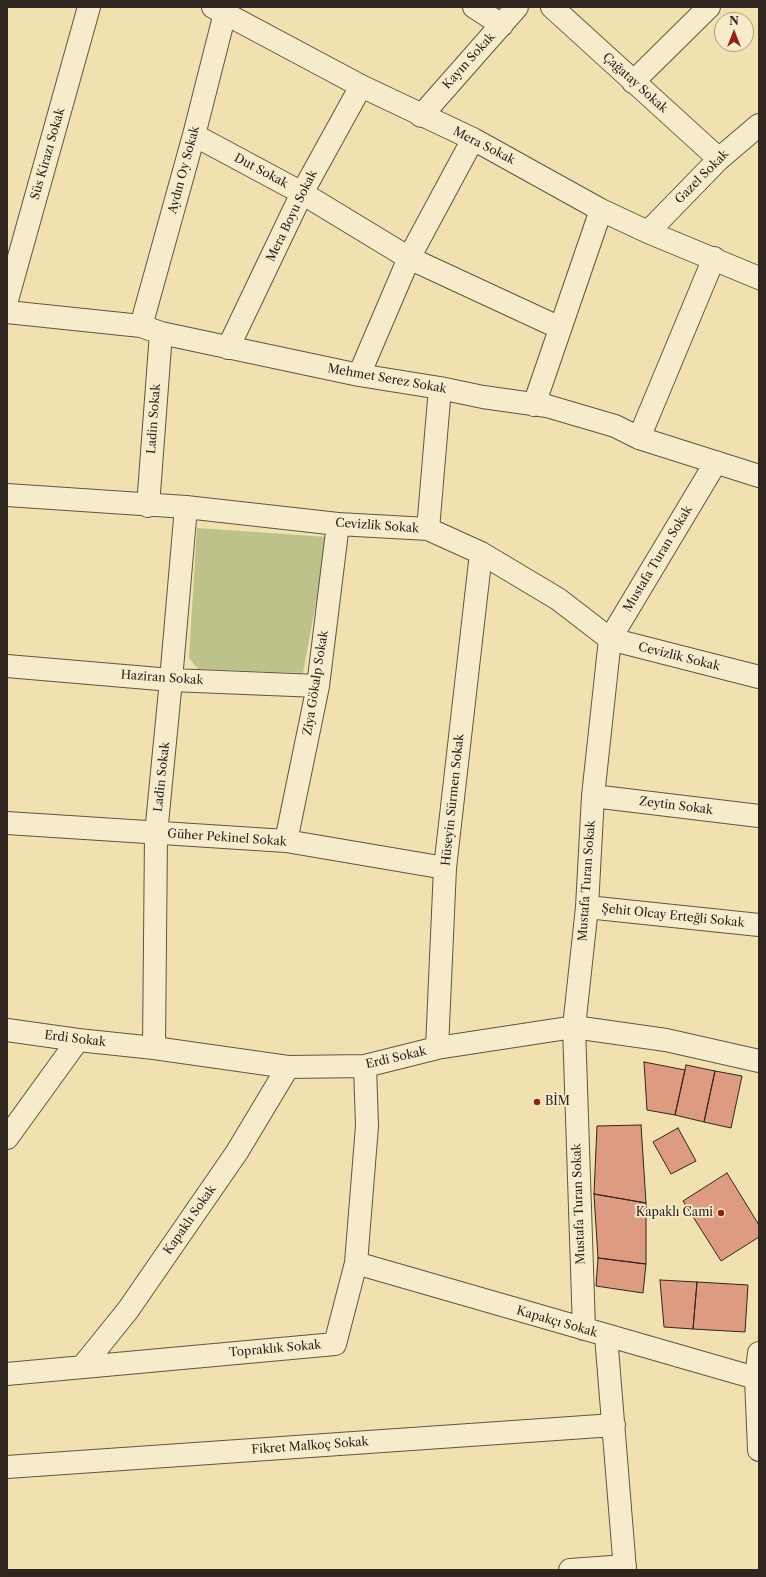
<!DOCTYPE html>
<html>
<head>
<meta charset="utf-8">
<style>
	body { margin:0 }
	#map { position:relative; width:766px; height:1577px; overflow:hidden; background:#f1e1b0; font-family:"Libre Caslon Text",serif }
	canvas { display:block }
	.frame { position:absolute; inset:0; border:8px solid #31251f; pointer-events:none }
	.north { position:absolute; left:714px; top:12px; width:40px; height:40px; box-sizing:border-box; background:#f6eccc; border:1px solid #a79c87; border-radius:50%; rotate:0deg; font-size:11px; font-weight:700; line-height:16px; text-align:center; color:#31251f }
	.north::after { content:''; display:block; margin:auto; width:14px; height:18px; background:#8f2418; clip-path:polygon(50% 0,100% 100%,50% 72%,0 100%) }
</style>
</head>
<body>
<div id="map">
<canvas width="766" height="1577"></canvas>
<div class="frame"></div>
<div class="north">N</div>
</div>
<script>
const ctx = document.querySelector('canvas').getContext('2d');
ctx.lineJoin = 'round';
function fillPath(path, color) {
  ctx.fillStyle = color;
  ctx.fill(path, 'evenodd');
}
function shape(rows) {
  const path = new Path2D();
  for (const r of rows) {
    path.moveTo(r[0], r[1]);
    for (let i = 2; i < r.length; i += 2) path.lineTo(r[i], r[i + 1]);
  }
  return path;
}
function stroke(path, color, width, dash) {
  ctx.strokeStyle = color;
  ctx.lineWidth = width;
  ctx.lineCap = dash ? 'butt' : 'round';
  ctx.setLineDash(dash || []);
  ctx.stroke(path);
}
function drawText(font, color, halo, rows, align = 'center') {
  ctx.font = font + ' "Libre Caslon Text",serif';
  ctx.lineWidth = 3.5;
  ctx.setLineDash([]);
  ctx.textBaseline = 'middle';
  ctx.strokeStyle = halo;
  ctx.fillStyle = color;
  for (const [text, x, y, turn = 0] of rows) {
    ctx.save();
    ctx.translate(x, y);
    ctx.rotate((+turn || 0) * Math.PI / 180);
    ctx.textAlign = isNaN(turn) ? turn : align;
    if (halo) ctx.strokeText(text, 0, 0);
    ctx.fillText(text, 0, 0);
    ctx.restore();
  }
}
fillPath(shape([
	[197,528,328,537,303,673,198,669,189,658]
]), '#bcc28a');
const building = shape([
	[644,1062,685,1070,675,1115,647,1110,644,1062],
	[686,1065,715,1071,704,1122,675,1115,686,1065],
	[715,1071,742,1076,731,1128,704,1122,715,1071],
	[641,1125,646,1203,594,1194,597,1126,641,1125],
	[678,1128,696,1161,671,1174,653,1142,678,1128],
	[727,1173,759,1225,759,1237,721,1261,683,1201,727,1173],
	[594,1194,646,1203,646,1264,598,1258,594,1194],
	[598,1258,646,1264,643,1293,596,1286,598,1258],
	[660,1280,697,1282,693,1329,664,1327,660,1280],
	[697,1282,748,1285,745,1332,693,1329,697,1282]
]);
fillPath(building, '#dd9b81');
stroke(building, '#31251f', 1);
const minor = shape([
	[213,7,361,86,473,139,601,210,648,232,759,278],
	[474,7,502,25],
	[552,7,719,159],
	[633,82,709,7],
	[421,116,517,7],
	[194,135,302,193,409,258,560,328],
	[648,232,719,159,759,125],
	[7,300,89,7],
	[7,312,141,326,161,333,359,375,440,388,483,397,547,406,615,426,639,438,759,476],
	[141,326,194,135,225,13],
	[228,348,302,193,361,86],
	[359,375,409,258,473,139],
	[534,405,601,210],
	[639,438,714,258],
	[7,495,186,507,338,524,428,529,481,553,558,599,610,639,759,677],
	[148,506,161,333],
	[428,529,440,388],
	[7,666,171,680,318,686],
	[593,796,759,816],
	[7,823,286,841,445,868],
	[286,841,318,686,338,524],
	[587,907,759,925],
	[7,1030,78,1040,154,1048,288,1067,365,1066,437,1048,574,1027,666,1040,759,1061],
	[154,1048,156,834,171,680,186,507],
	[437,1048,445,868,481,553],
	[7,1138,78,1040],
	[356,1263,759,1379],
	[584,1329,574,1027,587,907,593,796,610,639,716,462],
	[606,1336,625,1570],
	[759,1353,756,1378,759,1450],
	[82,1367,128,1310,237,1152,288,1067],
	[7,1374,335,1344,356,1263,367,1126,365,1066],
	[7,1467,614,1425],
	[570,1570,625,1566]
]);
stroke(minor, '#615443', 24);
stroke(minor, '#f6eccc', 22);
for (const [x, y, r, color] of [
	[537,1102,4,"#8f2418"],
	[721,1213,4,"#8f2418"]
]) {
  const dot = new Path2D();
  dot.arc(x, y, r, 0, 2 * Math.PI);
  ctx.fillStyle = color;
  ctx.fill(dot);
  stroke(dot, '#f6eccc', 1.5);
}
drawText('12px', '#31251f', '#f6eccc', [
	["Kayın Sokak",469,61,-48],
	["Çağatay Sokak",635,83,42],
	["Mera Sokak",484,146,27],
	["Süs Kirazı Sokak",48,154,-74],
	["Aydın Oy Sokak",184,170,-75],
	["Dut Sokak",261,171,28],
	["Gazel Sokak",702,177,-45],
	["Mera Boyu Sokak",292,216,-64],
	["Mehmet Serez Sokak",387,379,10],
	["Ladin Sokak",154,419,-86],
	["Cevizlik Sokak",377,526,4],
	["Mustafa Turan Sokak",658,559,-59],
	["Cevizlik Sokak",679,657,14],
	["Haziran Sokak",162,678,4],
	["Ziya Gökalp Sokak",316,683,-81],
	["Ladin Sokak",162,777,-84],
	["Hüseyin Sürmen Sokak",453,800,-84],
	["Zeytin Sokak",676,806,7],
	["Güher Pekinel Sokak",227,838,4],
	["Mustafa Turan Sokak",587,881,-86],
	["Şehit Olcay Erteğli Sokak",673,916,6],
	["Erdi Sokak",75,1039,7],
	["Erdi Sokak",396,1058,-13],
	["Mustafa Turan Sokak",579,1204,-92],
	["Kapaklı Sokak",190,1220,-55],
	["Kapakçı Sokak",557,1322,16],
	["Topraklık Sokak",275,1349,-5],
	["Fikret Malkoç Sokak",310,1446,-4]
]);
drawText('12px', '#31251f', '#f6eccc', [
	["BİM",545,1102],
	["Kapaklı Cami",713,1213,"right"]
], 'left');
</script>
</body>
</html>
